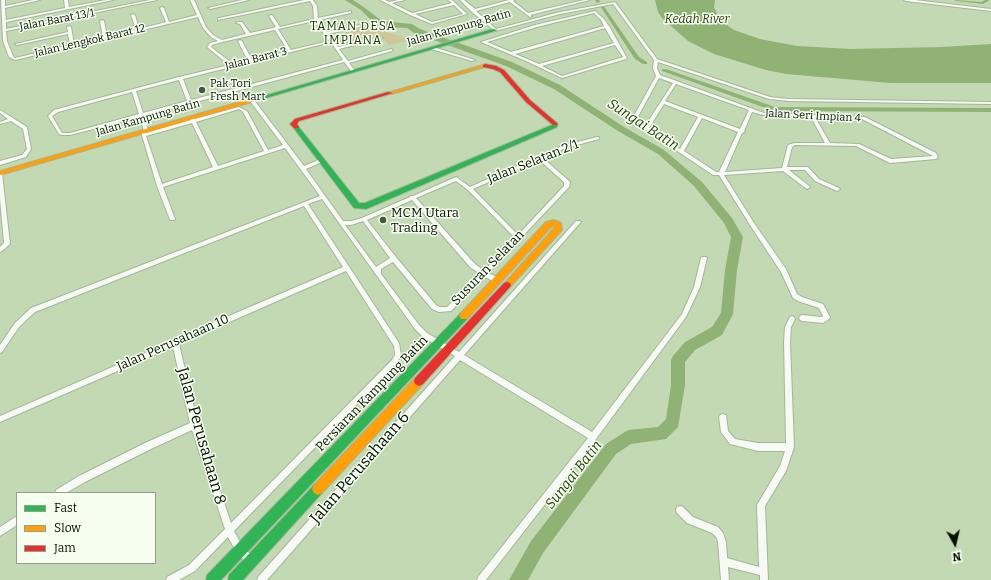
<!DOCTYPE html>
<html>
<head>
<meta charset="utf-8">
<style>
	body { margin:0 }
	#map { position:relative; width:991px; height:580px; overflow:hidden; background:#c3d9b3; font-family:Bitter,serif }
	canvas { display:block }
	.legend { position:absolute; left:16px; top:492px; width:140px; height:72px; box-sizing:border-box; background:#f6fef0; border:1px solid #959f90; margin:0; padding:5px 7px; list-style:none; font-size:12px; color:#041000 }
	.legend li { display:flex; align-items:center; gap:8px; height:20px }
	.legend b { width:20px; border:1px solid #959f90 }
	.north { position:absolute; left:935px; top:524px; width:40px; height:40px; -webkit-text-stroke:3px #f6fef0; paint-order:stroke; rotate:172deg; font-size:11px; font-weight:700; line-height:16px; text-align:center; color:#041000 }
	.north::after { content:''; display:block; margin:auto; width:14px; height:18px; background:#041000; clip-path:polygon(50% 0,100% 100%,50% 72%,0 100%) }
</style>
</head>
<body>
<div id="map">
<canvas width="991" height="580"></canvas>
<ul class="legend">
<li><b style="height:5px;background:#30b455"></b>Fast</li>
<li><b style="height:5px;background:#ff9f0a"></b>Slow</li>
<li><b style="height:5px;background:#e5322d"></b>Jam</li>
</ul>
<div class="north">N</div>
</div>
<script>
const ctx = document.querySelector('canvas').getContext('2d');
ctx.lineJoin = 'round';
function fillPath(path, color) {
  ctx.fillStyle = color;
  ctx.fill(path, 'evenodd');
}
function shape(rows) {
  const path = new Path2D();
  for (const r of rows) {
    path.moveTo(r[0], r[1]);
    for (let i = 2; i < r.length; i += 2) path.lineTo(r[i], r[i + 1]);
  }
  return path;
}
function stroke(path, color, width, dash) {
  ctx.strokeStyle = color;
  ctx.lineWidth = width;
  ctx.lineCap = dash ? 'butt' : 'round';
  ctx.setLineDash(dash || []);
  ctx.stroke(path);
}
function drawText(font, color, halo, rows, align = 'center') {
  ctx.font = font + ' Bitter,serif';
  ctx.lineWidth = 3;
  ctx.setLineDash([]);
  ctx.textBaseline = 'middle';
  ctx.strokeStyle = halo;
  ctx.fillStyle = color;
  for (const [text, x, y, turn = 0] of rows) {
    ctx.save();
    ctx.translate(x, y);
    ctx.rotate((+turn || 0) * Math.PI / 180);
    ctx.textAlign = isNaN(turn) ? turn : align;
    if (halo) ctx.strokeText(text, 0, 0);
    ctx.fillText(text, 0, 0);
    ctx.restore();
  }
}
fillPath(shape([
	[371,27,392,34,417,39,389,45,381,35,344,45,342,45,335,36,337,34]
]), '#d0c69b');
fillPath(shape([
	[655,0,715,0,714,7,720,20,734,30,760,39,797,46,851,49,941,47,991,44,991,83,891,83,786,74,766,70,714,54,688,41,662,18,658,12]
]), '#90b275');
fillPath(shape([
	[595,0,599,0,600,2,597,3,595,0],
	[954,0,982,2,985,0,990,0,983,4,956,1,954,0],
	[601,5,603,5,639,57,647,62,647,64,643,64,635,59,600,6,601,5],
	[662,69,666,69,775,107,991,108,991,112,774,111,662,71,662,69]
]), '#90b275');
fillPath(shape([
	[345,0,353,0,365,8,382,21,412,24,420,29,512,62,560,85,624,127,664,150,702,182,732,218,743,237,737,270,733,314,722,335,695,350,685,362,685,385,678,427,666,439,631,444,616,454,543,553,528,580,509,580,531,541,606,444,628,430,658,427,666,419,671,385,671,360,673,356,685,342,712,327,721,313,725,270,731,237,724,223,694,186,658,154,618,131,554,89,506,66,414,33,407,28,387,27,376,25,361,10,345,0]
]), '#90b275');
const street = shape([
	[1,0,5,0,5,6,33,0,40,0,5,8,6,20,65,8,64,0,68,0,69,7,106,0,113,0,6,22,6,29,150,0,157,0,6,31,7,41,13,56,15,58,70,45,68,34,17,45,15,44,68,32,67,27,69,26,71,27,74,44,103,37,100,21,102,20,104,21,107,36,136,29,131,15,133,14,135,15,139,29,166,22,160,8,162,7,164,8,169,22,197,15,190,0,194,0,206,27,213,35,222,40,246,34,240,24,236,23,238,22,242,22,250,33,273,28,275,27,276,27,269,16,271,15,272,15,280,27,314,19,313,6,310,1,218,20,218,18,219,18,304,0,313,0,317,6,318,18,351,11,351,13,319,20,327,32,360,25,360,27,328,34,338,47,381,37,383,38,339,49,348,61,391,49,393,50,392,51,349,63,355,71,354,72,352,72,344,62,144,116,148,131,145,132,146,133,191,120,191,118,195,118,195,119,239,107,247,111,268,150,283,145,250,101,254,100,304,166,318,160,322,160,322,162,306,169,343,221,351,221,362,218,410,197,410,196,413,196,456,177,470,187,562,146,597,137,599,137,599,139,566,148,543,158,569,181,570,182,569,187,488,273,499,278,500,280,499,282,495,282,485,277,451,311,439,312,432,309,393,262,381,269,381,274,419,325,427,333,459,352,576,221,580,221,581,222,580,223,464,355,592,432,682,314,694,287,701,258,702,257,706,257,707,258,700,287,686,317,596,439,486,580,477,580,478,577,588,438,460,360,267,580,257,580,258,577,455,356,423,337,415,329,322,199,308,204,399,343,401,355,396,364,234,531,243,547,254,558,255,561,254,564,251,565,248,564,237,553,228,537,195,571,179,580,166,580,167,577,189,565,225,529,192,430,151,449,85,482,66,493,55,493,56,490,79,476,145,443,190,423,173,347,0,422,0,416,172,341,173,340,343,267,304,206,35,312,19,327,2,352,0,353,0,345,15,323,31,308,320,196,285,148,163,187,175,219,174,220,170,220,157,186,141,132,144,131,140,117,70,135,61,135,59,134,48,116,54,110,179,77,229,65,207,47,210,43,218,41,211,37,203,28,198,17,15,60,9,57,3,41,1,0],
	[315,21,329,41,291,50,278,29,315,21],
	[275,30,288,51,252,60,242,41,240,40,238,41,248,61,233,64,211,47,212,45,222,42,275,30],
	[331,42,343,60,191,100,183,79,331,42],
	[179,80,187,101,143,113,136,91,179,80],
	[132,92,139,114,70,133,62,133,52,116,58,112,132,92],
	[239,109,243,112,264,151,218,166,196,122,239,109],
	[192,123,213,167,162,184,146,136,192,123],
	[539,160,564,182,564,186,518,235,473,189,539,160],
	[456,181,468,190,515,238,484,271,474,263,416,198,456,181],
	[412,200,470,267,480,274,447,307,440,307,436,305,396,257,367,220,412,200],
	[363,221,390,258,376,267,345,225,351,225,363,221],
	[346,271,394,346,395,355,392,360,231,523,198,425,179,344,346,271],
	[242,0,249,0,210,9,208,8,242,0],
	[380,0,385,0,389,2,398,0,405,0,392,3,412,13,452,3,448,0,452,0,467,14,432,24,410,15,380,0],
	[454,5,463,14,432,22,415,14,454,5],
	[460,0,464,0,475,9,509,0,515,0,513,1,528,13,584,0,590,0,530,15,532,16,530,17,510,2,476,11,496,29,560,12,615,2,657,59,770,97,789,99,991,102,991,104,789,101,769,99,658,62,657,68,660,75,764,113,865,117,936,153,938,157,936,159,890,163,856,146,795,145,792,147,787,167,808,167,819,179,839,188,840,189,837,191,815,181,805,170,789,170,809,186,810,187,807,189,783,171,724,175,754,223,786,269,797,294,802,297,823,304,830,317,829,319,823,323,802,321,800,320,799,318,800,316,802,315,822,317,823,316,819,308,798,301,793,298,781,272,750,225,719,175,713,175,644,129,630,123,656,76,653,68,654,60,613,4,560,14,495,31,472,12,460,0],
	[659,78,673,83,645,126,635,122,659,78],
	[676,84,749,110,740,129,665,101,676,84],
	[664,104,698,117,680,149,649,128,664,104],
	[752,112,763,115,811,117,825,143,794,143,788,145,782,168,725,172,742,133,745,132,744,131,752,112],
	[815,117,862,119,933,156,891,159,859,144,830,143,815,117],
	[702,118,738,132,719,172,716,172,684,151,702,118],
	[904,0,915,0,991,9,991,11,906,1,904,0],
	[595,11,603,18,609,26,627,58,626,59,562,78,526,61,481,42,535,25,595,11],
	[594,13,601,20,604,26,511,52,487,42,537,27,594,13],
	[605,28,614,43,539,64,515,54,605,28],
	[615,45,623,57,562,76,542,66,615,45],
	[431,47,433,47,475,60,472,61,431,49,431,47],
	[0,110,27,127,31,149,26,157,0,165,0,161,22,155,27,149,23,129,11,121,0,124,0,122,8,119,0,113,0,110],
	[0,171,2,173,10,244,2,251,0,252,0,247,4,243,0,199,0,171],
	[792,316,794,317,795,319,791,327,790,342,794,447,786,471,765,506,768,580,760,580,760,575,728,567,729,580,721,580,718,542,717,538,712,533,687,523,677,513,676,510,677,507,680,506,683,507,693,517,718,527,723,533,726,542,727,558,759,567,757,505,780,466,785,451,758,451,730,444,721,432,719,417,720,415,723,414,726,415,728,431,735,439,758,443,786,443,784,342,785,327,790,317,792,316],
	[17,516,17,525,0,536,0,527,17,516]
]);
const fast = shape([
	[493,29,498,30,252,102,247,101,493,29],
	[555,122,558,124,557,127,366,209,354,208,293,127,294,126,298,126,359,203,365,203,552,125,553,123,555,122],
	[464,312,467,313,469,316,467,319,221,580,206,580,207,575,461,313,464,312],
	[318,483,322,485,324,489,322,493,243,580,228,580,229,575,314,485,318,483]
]);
const slow = shape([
	[483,65,488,66,392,94,387,93,483,65],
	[250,99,253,101,252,102,0,175,0,171,250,99],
	[554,220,561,223,562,229,561,231,510,287,507,288,504,287,503,285,554,228,554,226,552,226,467,319,461,319,459,316,461,313,546,222,554,220],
	[419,376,423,378,424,381,423,384,322,493,318,495,314,493,312,489,314,485,415,378,419,376]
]);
const jam = shape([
	[485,64,496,66,504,70,530,100,557,123,557,125,553,125,526,102,500,72,493,69,483,67,483,65,485,64],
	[388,92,393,93,299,121,297,124,299,127,298,128,294,128,290,124,295,119,388,92],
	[507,282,510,283,511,285,510,287,423,384,419,386,415,384,414,381,415,378,504,283,507,282]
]);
stroke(street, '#a5b698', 2);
stroke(fast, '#a5b698', 2);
stroke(slow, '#a5b698', 2);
stroke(jam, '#a5b698', 2);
fillPath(street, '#f6f9f4');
fillPath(fast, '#30b455');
fillPath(slow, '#ff9f0a');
fillPath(jam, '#e5322d');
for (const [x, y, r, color] of [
	[202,90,4,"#47563f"],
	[383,220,4,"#47563f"]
]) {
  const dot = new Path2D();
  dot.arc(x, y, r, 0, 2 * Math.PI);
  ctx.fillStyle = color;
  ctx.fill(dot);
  stroke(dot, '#f6fef0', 1.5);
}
drawText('11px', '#041000', '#f6fef0', [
	["Jalan Barat 13/1",57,20,-11],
	["Jalan Kampung Batin",459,28,-16],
	["Jalan Lengkok Barat 12",90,41,-13],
	["Jalan Barat 3",256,59,-14],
	["Jalan Seri Impian 4",813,116,3],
	["Jalan Kampung Batin",148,118,-16]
]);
drawText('11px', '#041000', '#f6fef0', [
	["Pak Tori",210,84],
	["Fresh Mart",210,97]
], 'left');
drawText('italic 12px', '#253f0c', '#f6fef0', [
	["Kedah River",697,20]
]);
ctx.letterSpacing = '1px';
drawText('12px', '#183100', '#f6fef0', [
	["TAMAN DESA",353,27],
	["IMPIANA",353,41]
]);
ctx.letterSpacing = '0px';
drawText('13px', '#041000', '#f6fef0', [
	["Jalan Selatan 2/1",533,162,-22],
	["Susuran Selatan",488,268,-46],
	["Jalan Perusahaan 10",173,343,-24],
	["Persiaran Kampung Batin",372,394,-46]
]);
drawText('13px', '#041000', '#f6fef0', [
	["MCM Utara",391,213],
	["Trading",391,228]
], 'left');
drawText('italic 14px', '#253f0c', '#f6fef0', [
	["Sungai Batin",643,125,33],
	["Sungai Batin",574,475,-52]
]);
drawText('16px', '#041000', '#f6fef0', [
	["Jalan Perusahaan 8",201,436,74],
	["Jalan Perusahaan 6",360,468,-49]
]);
</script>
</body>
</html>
